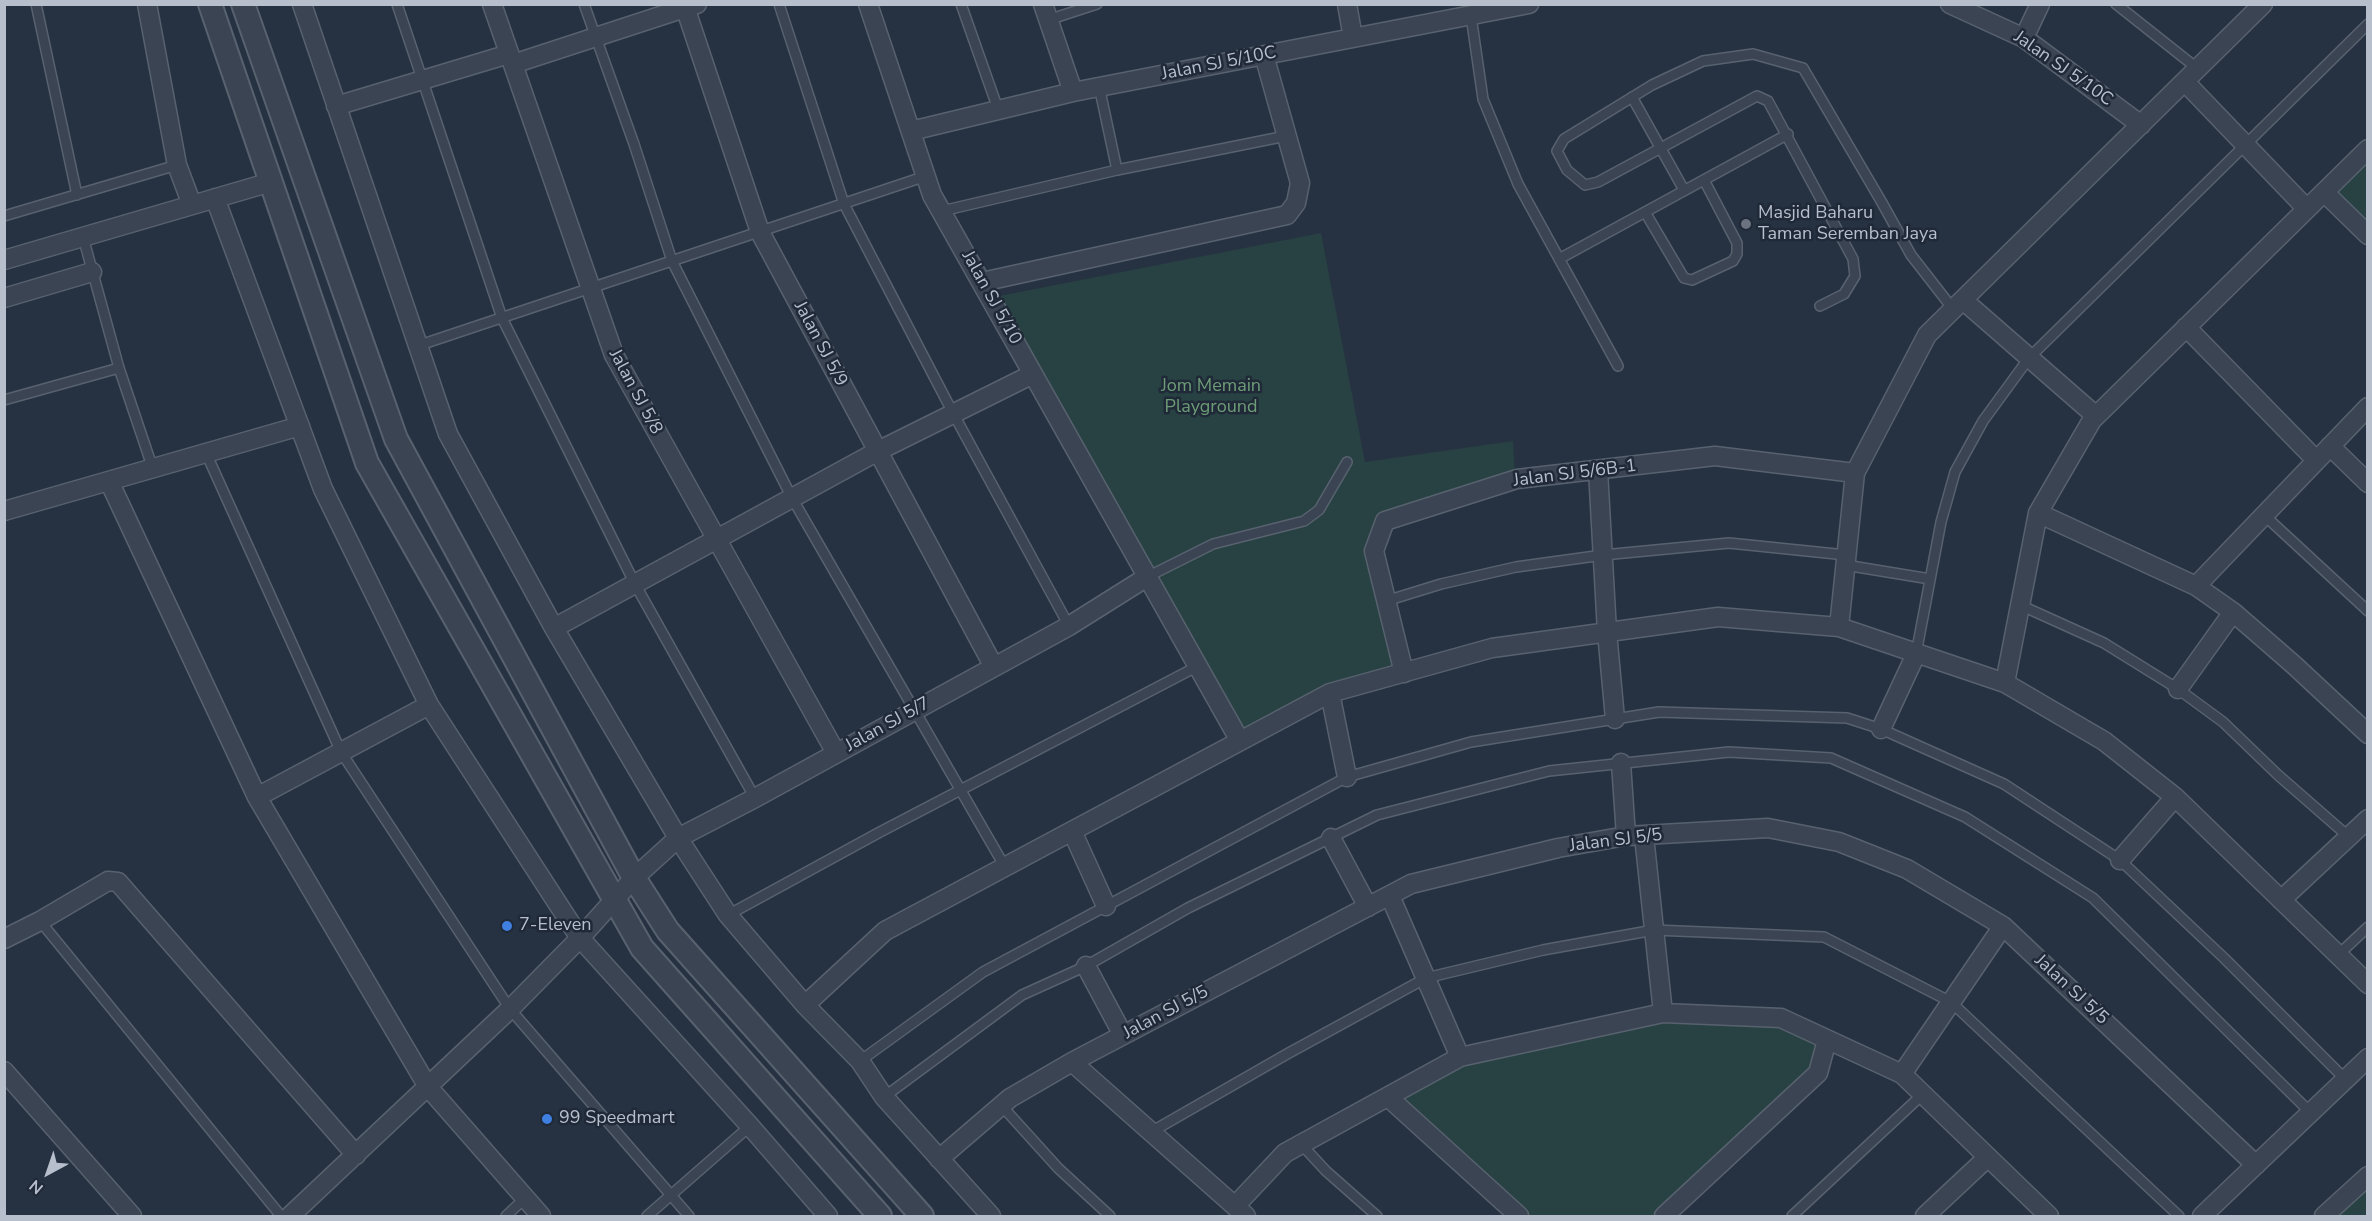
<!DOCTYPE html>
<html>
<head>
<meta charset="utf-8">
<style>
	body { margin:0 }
	#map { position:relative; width:2372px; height:1221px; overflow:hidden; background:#263242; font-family:"Nunito Sans",sans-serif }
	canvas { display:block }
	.frame { position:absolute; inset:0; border:6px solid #b7bfcc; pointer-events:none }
	.north { position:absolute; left:18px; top:1143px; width:60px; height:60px; -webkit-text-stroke:4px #1f2937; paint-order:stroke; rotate:220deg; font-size:16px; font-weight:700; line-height:24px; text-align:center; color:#b7bfcc }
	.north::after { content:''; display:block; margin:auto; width:21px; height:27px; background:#b7bfcc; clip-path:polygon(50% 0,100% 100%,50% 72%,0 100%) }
</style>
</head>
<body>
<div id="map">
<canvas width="2372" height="1221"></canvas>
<div class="frame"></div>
<div class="north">N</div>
</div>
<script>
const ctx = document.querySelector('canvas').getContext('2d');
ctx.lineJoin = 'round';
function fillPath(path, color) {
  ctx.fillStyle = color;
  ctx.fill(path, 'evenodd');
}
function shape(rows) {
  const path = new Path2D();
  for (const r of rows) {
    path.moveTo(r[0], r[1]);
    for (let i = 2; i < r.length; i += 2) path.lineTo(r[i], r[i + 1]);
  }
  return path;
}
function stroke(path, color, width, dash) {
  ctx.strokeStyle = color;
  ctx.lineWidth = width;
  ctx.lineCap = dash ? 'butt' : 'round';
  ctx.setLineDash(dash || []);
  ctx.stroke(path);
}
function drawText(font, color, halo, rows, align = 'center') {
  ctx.font = font + ' "Nunito Sans",sans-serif';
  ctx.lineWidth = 5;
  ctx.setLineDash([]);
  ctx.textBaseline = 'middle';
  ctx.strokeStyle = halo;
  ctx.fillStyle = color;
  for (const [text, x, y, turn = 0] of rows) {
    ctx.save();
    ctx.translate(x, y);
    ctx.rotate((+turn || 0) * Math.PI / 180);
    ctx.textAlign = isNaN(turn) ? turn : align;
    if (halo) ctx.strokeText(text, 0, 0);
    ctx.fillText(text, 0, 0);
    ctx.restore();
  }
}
fillPath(shape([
	[2367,152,2367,230,2327,192],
	[1321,233,1365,462,1513,441,1515,475,1383,517,1370,551,1400,669,1241,735,994,297],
	[1665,1016,1780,1020,1823,1042,1815,1072,1660,1216,1524,1216,1393,1097,1460,1059],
	[2367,1180,2367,1216,2329,1216]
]), '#284143');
const service = shape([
	[36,4,77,195],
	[397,4,502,318,635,584,755,798],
	[584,4,634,144,672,261,792,498,1005,867],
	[779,4,844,204,953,413,1069,626],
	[961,4,998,109],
	[2116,4,2198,69],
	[1471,16,1483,99,1518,184,1618,366],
	[1048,20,1097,4],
	[1099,86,1117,170],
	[1632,97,1684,190],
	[942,211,1117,170,1286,136],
	[1645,212,1684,278,1692,280,1733,261,1737,254,1737,243,1704,180],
	[4,216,177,165],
	[83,237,119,368,153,469],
	[1559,259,1788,134],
	[1820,306,1844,294,1855,276,1853,259,1768,101,1757,96,1598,182,1585,185,1567,170,1557,151,1564,139,1652,85,1703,61,1753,54,1803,68,1881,201,1911,255,1953,309],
	[417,346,926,176],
	[4,400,119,368],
	[206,453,341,752,510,1009,689,1216],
	[2264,515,2368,611],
	[1845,565,1930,579],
	[1147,577,1213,544,1304,521,1319,510,1347,462],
	[1386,601,1441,584,1516,567,1603,555,1729,543,1846,555],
	[2020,605,2104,643,2178,689,2223,722,2278,775,2349,837],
	[1916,654,1941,522,1955,472,1983,421,2029,358,2368,24],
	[728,915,880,832,1198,666],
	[40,921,281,1216],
	[2338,955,2368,927],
	[860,1061,983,972,1347,777,1471,742,1659,712,1847,718,1881,729,2004,784,2120,860,2224,958,2345,1079],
	[884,1097,1022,995,1086,966,1188,908,1377,815,1549,771,1729,752,1831,758,1965,817,2093,898,2310,1112],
	[1001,1105,1058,1168,1110,1216],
	[1151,1132,1287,1054,1426,978,1543,950,1654,930,1824,937,1951,1002,2179,1216],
	[1301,1144,1326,1171,1377,1216],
	[506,1216,525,1198],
	[647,1216,750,1126],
	[1792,1216,1923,1094]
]);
const minor = shape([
	[147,4,177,165,192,205],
	[302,4,448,434,554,628,678,838,728,915,805,1005,860,1061,884,1097,991,1216],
	[492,4,614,355,836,753],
	[684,4,760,232,994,667],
	[868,4,932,195,1240,741],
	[1043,4,1073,92],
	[1347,4,1353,38],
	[1950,4,2024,38,2141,125],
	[2024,38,2040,4],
	[513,64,697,4],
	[2185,82,2307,209],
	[336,106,509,54],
	[911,131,1073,92,1529,4],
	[2324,192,2368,235],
	[215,198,323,489,429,705,580,938,750,1126,828,1216],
	[4,260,271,182],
	[982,282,1287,215,1296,203,1300,183,1264,55],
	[4,298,92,272],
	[1963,300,2096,416],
	[2186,327,2316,460],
	[2330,446,2368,483],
	[1598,470,1607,632,1615,719],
	[109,481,257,797,428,1087,541,1216],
	[4,511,300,426],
	[2038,513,2196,586,2233,612,2294,665,2368,734],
	[2196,586,2368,407],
	[1839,627,1855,473,1927,335,2263,4],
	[554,628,878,451,1033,374],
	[1404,673,1374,551,1385,521,1517,479,1715,456,1855,473],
	[2005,683,2038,513,2092,420,2368,149],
	[2178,689,2233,612],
	[1330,693,1347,777],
	[1881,729,1916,654],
	[1621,763,1626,836],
	[257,797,429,705],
	[1072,831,1106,906],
	[1644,836,1663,1013],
	[1331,838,1368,907],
	[2120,860,2175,797],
	[1390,896,1460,1057],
	[2281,900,2368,819],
	[4,939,40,921,108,881,118,882,356,1155],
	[1086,966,1123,1035],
	[805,1005,885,931,1330,693,1492,648,1718,617,1839,627,2005,683,2104,741,2175,797,2368,984],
	[1072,1062,1246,1216],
	[4,1071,132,1216],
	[1902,1074,2003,926],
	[1388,1097,1519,1216],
	[939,1159,1010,1098,1072,1062,1411,884,1558,848,1626,836,1768,828,1839,842,1907,869,2003,926,2256,1165],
	[1235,1206,1285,1153,1460,1057,1663,1013,1781,1018,1902,1074,2049,1216],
	[290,1216,510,1009,580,938,634,878,678,838,755,798,1069,626,1147,577],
	[1664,1216,1818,1073,1827,1040],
	[1925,1216,1988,1157],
	[2202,1216,2368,1058],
	[2324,1216,2368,1176]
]);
const tertiary = shape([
	[210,4,367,463,642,948,880,1216],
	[243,4,396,439,634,878,668,931,922,1216]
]);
stroke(service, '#58626f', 12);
stroke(minor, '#58626f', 21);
stroke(tertiary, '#58626f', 26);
stroke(service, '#3a4452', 9);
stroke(minor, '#3a4452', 18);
stroke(tertiary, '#3a4452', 22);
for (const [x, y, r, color] of [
	[1746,224,6,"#6b7280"],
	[507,926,6,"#3f7fe0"],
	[547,1119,6,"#3f7fe0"]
]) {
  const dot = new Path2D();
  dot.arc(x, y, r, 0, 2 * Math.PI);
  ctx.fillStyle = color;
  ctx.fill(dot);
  stroke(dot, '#1f2937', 2);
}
drawText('18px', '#b7bfcc', '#1f2937', [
	["Jalan SJ 5/10C",1219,64,-11],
	["Jalan SJ 5/10C",2063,69,35],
	["Jalan SJ 5/10",991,298,61],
	["Jalan SJ 5/9",820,344,62],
	["Jalan SJ 5/8",635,392,62],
	["Jalan SJ 5/6B-1",1575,474,-7],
	["Jalan SJ 5/7",888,725,-29],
	["Jalan SJ 5/5",1616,841,-7],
	["Jalan SJ 5/5",2071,990,43],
	["Jalan SJ 5/5",1166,1013,-28]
]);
drawText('18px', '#b7bfcc', '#1f2937', [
	["Masjid Baharu",1758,214],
	["Taman Seremban Jaya",1758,235],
	["7-Eleven",519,926],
	["99 Speedmart",559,1119]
], 'left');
drawText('18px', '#6d9d77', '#1f2937', [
	["Jom Memain",1211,387],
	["Playground",1211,408]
]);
</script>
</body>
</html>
